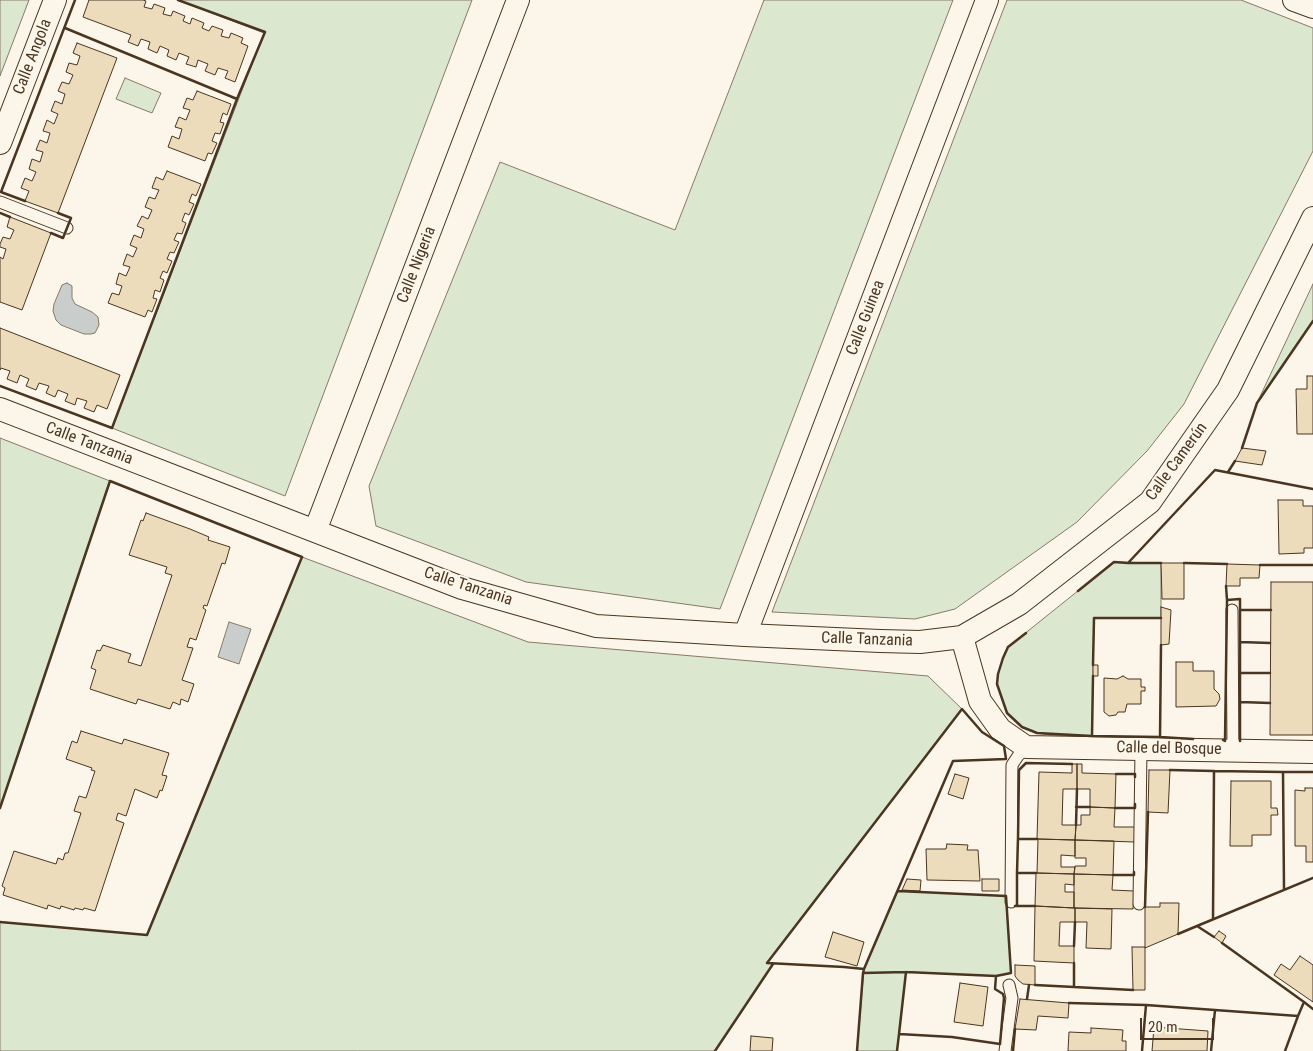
<!DOCTYPE html>
<html>
<head>
<meta charset="utf-8">
<style>
	body { margin:0 }
	#map { position:relative; width:1313px; height:1051px; overflow:hidden; background:#fbf6e9; font-family:"Roboto Condensed",sans-serif }
	canvas { display:block }
	.scale { position:absolute; left:1140px; top:1018px; width:74px; height:22px; box-sizing:border-box; border:2px solid #4a3520; border-top:0; padding-left:6px; font-size:15px; line-height:18px; white-space:nowrap; color:#4a3520; -webkit-text-stroke:4px #fbf6e9; paint-order:stroke }
</style>
</head>
<body>
<div id="map">
<canvas width="1313" height="1051"></canvas>
<div class="scale">20 m</div>
</div>
<script>
const ctx = document.querySelector('canvas').getContext('2d');
ctx.lineJoin = 'round';
function fillPath(path, color) {
  ctx.fillStyle = color;
  ctx.fill(path, 'evenodd');
}
function shape(rows) {
  const path = new Path2D();
  for (const r of rows) {
    path.moveTo(r[0], r[1]);
    for (let i = 2; i < r.length; i += 2) path.lineTo(r[i], r[i + 1]);
  }
  return path;
}
function stroke(path, color, width, dash) {
  ctx.strokeStyle = color;
  ctx.lineWidth = width;
  ctx.lineCap = dash ? 'butt' : 'round';
  ctx.setLineDash(dash || []);
  ctx.stroke(path);
}
function drawText(font, color, halo, rows, align = 'center') {
  ctx.font = font + ' "Roboto Condensed",sans-serif';
  ctx.lineWidth = 4;
  ctx.setLineDash([]);
  ctx.textBaseline = 'middle';
  ctx.strokeStyle = halo;
  ctx.fillStyle = color;
  for (const [text, x, y, turn = 0] of rows) {
    ctx.save();
    ctx.translate(x, y);
    ctx.rotate((+turn || 0) * Math.PI / 180);
    ctx.textAlign = isNaN(turn) ? turn : align;
    if (halo) ctx.strokeText(text, 0, 0);
    ctx.fillText(text, 0, 0);
    ctx.restore();
  }
}
const green = shape([
	[0,0,29,0,0,76,0,0],
	[178,0,472,0,285,496,112,428,264,33,178,0],
	[764,0,953,0,720,609,526,582,376,526,369,486,500,162,675,230,764,0],
	[1007,0,1241,0,1313,28,1313,151,1184,404,1147,451,1077,522,955,609,915,619,772,612,1007,0],
	[125,78,161,93,152,113,116,99,125,78],
	[1313,284,1313,321,1257,403,1313,284],
	[0,438,110,481,0,808,0,438],
	[302,557,528,642,928,676,962,709,767,963,773,964,715,1051,0,1051,0,922,147,935,302,557],
	[1114,562,1161,563,1161,618,1094,618,1092,736,1050,735,1037,733,1022,727,1007,713,997,684,998,674,1003,658,1008,647,1114,562],
	[898,891,1006,896,1011,973,996,976,906,972,897,1051,857,1051,864,969,898,891]
]);
fillPath(green, '#dce7d0');
stroke(green, '#887966', 1);
const water = shape([
	[67,283,72,286,72,298,75,304,92,312,98,317,99,325,95,333,91,334,84,334,61,325,56,320,53,311,54,304,62,285,67,283],
	[229,622,251,629,239,664,218,657,229,622]
]);
fillPath(water, '#c9cecd');
stroke(water, '#887966', 1);
const building = shape([
	[89,0,143,0,146,1,144,7,152,9,154,4,165,8,163,14,171,16,173,11,185,16,183,21,190,24,192,18,204,23,202,28,209,31,212,26,223,30,221,36,229,38,231,33,243,38,241,43,248,46,235,82,225,78,228,71,218,68,215,75,205,71,208,64,198,60,196,67,186,64,189,57,179,53,176,60,167,56,169,50,160,46,157,53,148,49,150,42,141,39,138,46,128,42,131,35,83,17,89,0],
	[77,43,117,58,58,213,25,201,29,191,21,188,25,178,32,181,36,172,29,169,32,159,40,162,43,152,36,150,40,140,47,143,50,133,43,131,47,120,54,124,58,114,51,111,55,101,62,104,65,94,58,91,62,82,69,84,73,75,66,72,69,63,77,65,80,56,73,53,77,43],
	[197,91,231,104,227,115,223,113,220,122,224,123,220,134,215,133,212,141,217,143,212,154,208,153,205,161,168,147,172,136,179,139,182,129,175,127,179,117,186,120,190,110,183,108,187,98,193,100,197,91],
	[167,171,201,184,196,196,192,194,189,202,194,204,189,215,185,213,182,221,186,223,182,234,177,233,174,240,179,242,174,253,170,252,167,259,172,261,167,273,163,271,160,278,164,280,160,292,155,290,153,298,157,299,152,312,148,310,145,317,108,303,112,293,119,295,122,286,116,284,119,273,126,276,130,267,123,265,127,254,133,257,137,248,130,245,134,235,141,238,144,229,137,226,142,216,148,219,152,210,145,207,149,197,155,199,159,190,152,188,156,177,163,180,167,171],
	[10,217,51,233,22,310,0,302,0,257,3,259,6,249,0,247,0,244,3,237,10,239,14,230,7,227,10,217],
	[0,328,120,375,107,409,97,405,94,412,84,408,87,401,77,398,75,405,65,401,68,394,58,390,55,397,46,393,49,386,39,383,36,390,26,386,29,379,20,375,17,383,7,379,10,371,1,368,0,370,0,328],
	[1307,376,1313,376,1313,434,1297,434,1296,389,1307,389,1307,376],
	[1242,448,1266,451,1262,465,1235,461,1242,448],
	[1278,500,1303,500,1303,506,1313,506,1313,548,1304,548,1304,553,1279,554,1278,500],
	[146,513,190,529,209,537,208,540,230,547,225,564,222,563,207,606,204,605,203,608,206,610,196,640,190,638,187,647,193,648,182,680,194,684,188,702,181,699,180,705,173,702,170,709,138,699,136,704,90,689,96,670,91,668,97,650,100,651,103,645,131,654,128,662,141,666,172,575,165,573,167,567,129,555,141,520,143,521,146,513],
	[1161,563,1184,563,1184,599,1162,599,1161,563],
	[1227,564,1260,565,1259,578,1240,578,1240,586,1226,586,1227,564],
	[1271,582,1313,582,1313,735,1270,735,1271,582],
	[1161,607,1171,610,1169,644,1161,645,1161,607],
	[1176,662,1193,662,1193,671,1214,671,1214,689,1219,694,1220,699,1216,706,1176,707,1176,662],
	[1093,665,1098,665,1098,676,1093,676,1093,665],
	[1123,676,1128,679,1141,679,1141,687,1145,687,1145,691,1141,691,1141,704,1127,704,1125,712,1118,712,1116,715,1109,716,1104,712,1104,678,1117,679,1123,676],
	[81,731,122,744,124,739,169,753,162,775,167,776,162,791,160,790,157,798,135,789,126,816,118,813,116,820,124,823,95,911,84,908,83,910,75,908,74,910,61,906,60,909,48,905,47,909,3,895,5,888,2,886,14,851,56,864,58,858,63,860,65,853,68,853,81,813,74,811,79,796,86,798,95,771,91,770,92,768,66,759,72,741,77,743,81,731],
	[1072,764,1077,764,1077,789,1063,789,1062,825,1076,825,1075,840,1037,839,1039,772,1072,773,1072,764],
	[1077,764,1082,764,1082,773,1116,774,1115,808,1090,807,1090,789,1077,789,1077,764],
	[1149,770,1170,770,1168,813,1148,812,1149,770],
	[955,774,969,778,963,799,948,794,955,774],
	[1231,781,1271,781,1271,808,1277,808,1278,815,1271,815,1271,835,1252,835,1252,846,1230,846,1231,781],
	[1305,788,1313,788,1313,862,1306,862,1306,846,1295,846,1295,790,1305,791,1305,788],
	[1090,807,1115,808,1114,827,1135,827,1135,842,1075,840,1076,825,1081,825,1081,815,1090,815,1090,807],
	[1038,839,1075,840,1075,856,1061,855,1061,867,1075,867,1074,874,1037,873,1038,839],
	[1075,840,1114,841,1113,875,1074,874,1075,866,1086,866,1086,858,1075,858,1075,840],
	[947,844,968,845,967,850,978,850,980,881,927,880,926,849,946,849,947,844],
	[1036,873,1074,874,1074,885,1065,884,1065,892,1074,892,1074,908,1035,906,1036,873],
	[1074,874,1113,875,1112,890,1134,891,1133,909,1074,908,1074,874],
	[907,879,921,880,920,891,902,890,907,879],
	[982,879,999,879,999,891,982,891,982,879],
	[1160,903,1179,903,1178,934,1145,948,1145,907,1160,907,1160,903],
	[1035,906,1075,908,1075,922,1060,922,1059,946,1074,946,1074,963,1034,961,1035,906],
	[1075,908,1112,909,1111,949,1086,948,1087,922,1075,922,1075,908],
	[1219,931,1226,936,1222,943,1214,937,1219,931],
	[833,932,864,942,857,966,825,957,833,932],
	[1132,947,1145,947,1145,990,1133,990,1132,947],
	[1300,956,1313,965,1313,1002,1274,975,1281,964,1290,970,1300,956],
	[1015,965,1035,966,1035,985,1023,984,1018,980,1015,976,1015,965],
	[960,983,988,987,983,1026,954,1022,960,983],
	[1020,999,1069,1003,1068,1018,1038,1016,1036,1030,1015,1029,1020,999],
	[1154,1027,1208,1031,1207,1051,1152,1051,1154,1027],
	[1091,1028,1123,1030,1122,1041,1126,1041,1126,1051,1068,1051,1069,1032,1091,1033,1091,1028],
	[751,1036,773,1038,772,1051,750,1051,751,1036]
]);
fillPath(building, '#ecdcbc');
stroke(building, '#4a3520', 1);
const service = shape([
	[0,202,67,228],
	[1232,610,1233,751],
	[1011,902,1012,765,1018,756,1026,747],
	[1139,904,1141,749],
	[1005,1051,1012,998,1009,985]
]);
const minor = shape([
	[1294,0,1313,7],
	[0,143,55,0],
	[0,409,462,588,596,626,745,635,880,641,920,642,962,637,1019,604,1150,502,1228,390,1313,218],
	[315,531,518,0],
	[745,635,987,0],
	[962,637,980,701,1000,729,1026,747,1313,752]
]);
stroke(service, '#4a3520', 13);
stroke(minor, '#4a3520', 24);
stroke(service, '#fbf6e9', 11);
stroke(minor, '#fbf6e9', 22);
stroke(shape([
	[65,28,237,99,265,32,178,0],
	[25,201,1,192,75,0],
	[0,213,10,217],
	[51,233,63,238,71,218,58,213],
	[0,386,112,428,237,99],
	[1242,448,1257,403,1313,321],
	[1228,472,1235,461],
	[1161,563,1128,563,1215,470,1313,489],
	[1184,563,1227,564],
	[1260,565,1313,565],
	[1226,586,1227,600,1240,599,1240,741],
	[1078,591,1114,562,1128,563],
	[1240,610,1271,610],
	[1026,633,1008,647,1003,658,998,674,997,684,1007,713,1022,727,1037,733,1092,736],
	[1240,642,1270,643],
	[1093,665,1094,618,1161,618],
	[1240,673,1270,673],
	[1093,676,1092,736,1160,737,1161,645],
	[1240,702,1270,703],
	[1160,737,1193,739],
	[1223,740,1225,741,1227,600],
	[1170,770,1214,771],
	[1116,774,1135,774,1135,777],
	[1076,807,1090,807],
	[0,808,110,481,302,557,147,935,0,922],
	[1115,808,1135,808,1135,804],
	[1076,825,1077,789],
	[1037,839,1018,839,1019,770,1026,763,1072,764],
	[1017,873,1018,839],
	[1113,875,1134,875,1134,872],
	[1284,889,1283,772,1313,772],
	[1015,906,1035,906],
	[1017,906,1017,873,1036,873],
	[1145,907,1148,812],
	[1213,919,1214,771,1283,772],
	[1197,926,1313,878],
	[1178,934,1197,926,1214,937],
	[1074,946,1075,922],
	[864,969,953,761,1006,759,1004,746,982,732,962,709,767,963,844,967,864,969,863,973,906,972,996,976,1011,973,1006,896,898,891],
	[906,972,899,1034,952,1037,1000,1044,1004,998,1003,994,995,989,996,976],
	[1035,985,1074,987,1074,963],
	[1074,987,1133,990],
	[1027,999,1029,985],
	[1304,1002,1313,1009],
	[1069,1003,1146,1005,1142,1051],
	[1146,1005,1215,1010,1211,1051],
	[1215,1010,1298,1016,1304,1002,1222,943],
	[715,1051,773,964],
	[857,1051,863,973],
	[897,1051,899,1034],
	[1013,1051,1015,1029],
	[1285,1051,1298,1016]
]), '#4a3520', 2.5);
drawText('16px', '#4a3520', '#fbf6e9', [
	["Calle Angola",33,57,-69],
	["Calle Nigeria",417,265,-69],
	["Calle Guinea",866,318,-69],
	["Calle Tanzania",89,444,21],
	["Calle Camerún",1177,462,-54],
	["Calle Tanzania",468,587,18],
	["Calle Tanzania",867,640,2],
	["Calle del Bosque",1169,749,1]
]);
</script>
</body>
</html>
